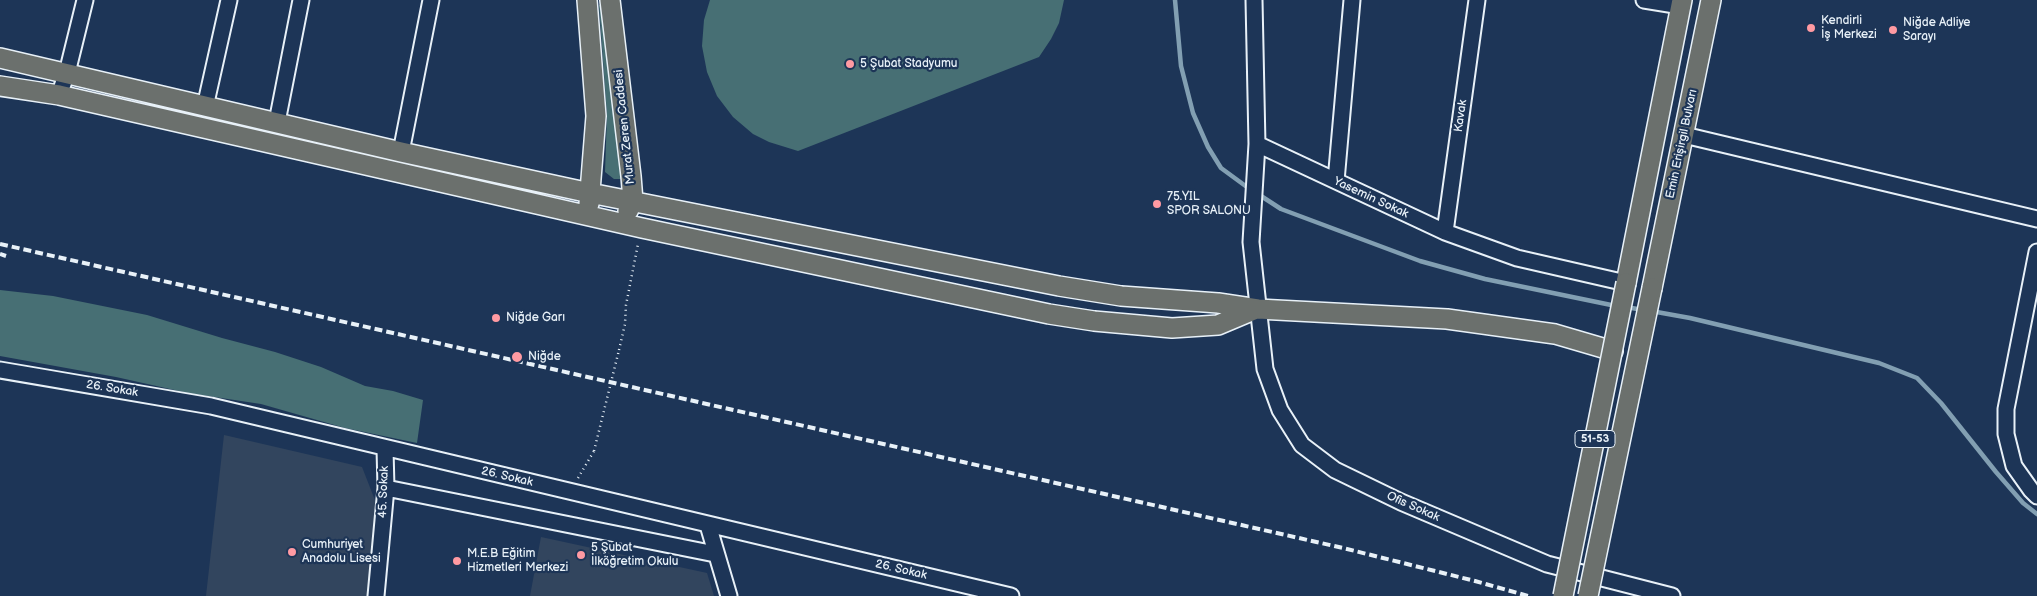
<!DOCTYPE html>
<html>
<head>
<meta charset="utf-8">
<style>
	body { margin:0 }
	canvas { display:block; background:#1d3557 }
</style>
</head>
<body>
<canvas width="2037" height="596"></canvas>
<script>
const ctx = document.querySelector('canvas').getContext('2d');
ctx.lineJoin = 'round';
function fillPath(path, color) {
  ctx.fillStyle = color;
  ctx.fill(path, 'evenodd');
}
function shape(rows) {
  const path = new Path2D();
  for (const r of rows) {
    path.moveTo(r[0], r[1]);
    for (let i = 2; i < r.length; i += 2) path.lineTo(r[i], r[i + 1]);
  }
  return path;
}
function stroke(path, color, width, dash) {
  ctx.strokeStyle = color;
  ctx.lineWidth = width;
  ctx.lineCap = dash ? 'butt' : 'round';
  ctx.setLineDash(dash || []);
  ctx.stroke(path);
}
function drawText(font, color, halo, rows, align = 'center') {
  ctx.font = font + ' "Balsamiq Sans",sans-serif';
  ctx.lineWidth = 4.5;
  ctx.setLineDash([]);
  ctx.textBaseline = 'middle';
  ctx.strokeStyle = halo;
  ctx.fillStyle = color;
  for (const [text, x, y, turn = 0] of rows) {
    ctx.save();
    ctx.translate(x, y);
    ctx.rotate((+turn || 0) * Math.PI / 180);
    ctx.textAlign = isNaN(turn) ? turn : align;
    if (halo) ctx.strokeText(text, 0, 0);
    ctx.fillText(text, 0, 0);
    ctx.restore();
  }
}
fillPath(shape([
	[224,435,362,467,378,508,369,596,206,596],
	[541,537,707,573,714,596,530,596]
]), '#32455e');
fillPath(shape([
	[710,0,1064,0,1059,23,1051,39,1039,57,798,151,769,142,753,134,733,117,717,96,707,72,702,46,704,20],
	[599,5,603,5,622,179,614,179,605,172,607,115],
	[0,290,53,296,147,315,222,338,275,352,321,367,365,386,393,391,423,400,417,443,345,428,261,404,188,393,116,377,0,356]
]), '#476f74');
stroke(shape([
	[1175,0,1181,66,1193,113,1208,147,1221,168,1251,190],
	[1258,194,1281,209,1420,261,1485,279,1616,306],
	[1626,307,1643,310],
	[1651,311,1690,318,1879,363,1917,378,1941,403,1996,472,2023,503,2037,514]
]), '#829fb2', 4.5);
const minor = shape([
	[1254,0,1257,144,1445,232,1517,258,1626,283],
	[1644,0,1681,6],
	[59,95,67,73,85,0],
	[205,107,229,0],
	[277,122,301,0],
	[1684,135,2037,219],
	[1257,144,1251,242,1265,369,1280,410,1302,445,1335,470,1401,502,1547,564,1672,596],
	[401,152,431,0],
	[1336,181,1352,0],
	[1445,232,1477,0],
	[2037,252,2006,409,2006,434,2014,466,2031,490,2037,496],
	[0,370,211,406,1011,596],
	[386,488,715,554],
	[708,525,729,596],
	[376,596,386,488,385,449]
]);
const major = shape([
	[587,0,596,116,589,204],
	[610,0,631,176,633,201,628,211],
	[0,58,401,152,590,193,1059,286,1121,296,1218,303,1258,309,1447,319,1555,334,1613,351],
	[0,86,59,95,642,228,1049,314,1094,321,1172,328,1218,325,1256,309],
	[1626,283,1682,0],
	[1652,288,1711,0]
]);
stroke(minor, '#e8f1f8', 19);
stroke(major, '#e8f1f8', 22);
stroke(shape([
	[619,350,625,324,626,305,638,244],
	[578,478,594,451]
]), '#e8f1f8', 2.5, [1, 4]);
stroke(minor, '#1d3557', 15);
stroke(major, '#6b706d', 19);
stroke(shape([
	[0,244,1343,548,1475,581,1528,596],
	[0,254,6,256]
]), '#e8f1f8', 4, [8, 4]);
const majorBridge = shape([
	[1563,596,1626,283],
	[1588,596,1652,288]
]);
stroke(majorBridge, '#e8f1f8', 22, []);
stroke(shape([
	[594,451,619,350]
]), '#e8f1f8', 2.5, [1, 4]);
stroke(majorBridge, '#6b706d', 19);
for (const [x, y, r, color] of [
	[1811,28,5,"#ff9aa2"],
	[1893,30,5,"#ff9aa2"],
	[850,64,5,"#ff9aa2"],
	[1157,204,5,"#ff9aa2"],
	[496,318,5,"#ff9aa2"],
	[517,357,6,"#ff9aa2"],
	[292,552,5,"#ff9aa2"],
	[581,555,5,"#ff9aa2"],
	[457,561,5,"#ff9aa2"]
]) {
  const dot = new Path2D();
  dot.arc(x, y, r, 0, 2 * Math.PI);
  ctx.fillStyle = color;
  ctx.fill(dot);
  stroke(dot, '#1d3557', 2);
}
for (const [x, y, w] of [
	[1595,439,40]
]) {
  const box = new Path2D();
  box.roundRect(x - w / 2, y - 8.5, w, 17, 4);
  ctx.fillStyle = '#1d3557';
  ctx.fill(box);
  stroke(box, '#e8f1f8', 1);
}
drawText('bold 11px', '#e8f1f8', null, [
	["51-53",1595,439]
]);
drawText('12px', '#e8f1f8', '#1d3557', [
	["Kendirli",1821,21],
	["İş Merkezi",1821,35],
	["Niğde Adliye",1903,23],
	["Sarayı",1903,37],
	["5 Şubat Stadyumu",860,64],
	["75.YIL",1167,197],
	["SPOR SALONU",1167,211],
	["Niğde Garı",506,318],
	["Niğde",528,357],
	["Cumhuriyet",302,545],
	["Anadolu Lisesi",302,559],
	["5 Şubat",591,548],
	["İlköğretim Okulu",591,562],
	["M.E.B Eğitim",467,554],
	["Hizmetleri Merkezi",467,568]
], 'left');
drawText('12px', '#e8f1f8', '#1d3557', [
	["Kavak",1461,116,-82],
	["Murat Zeren Caddesi",625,127,-96],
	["Emin Erişirgil Bulvarı",1682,144,-78],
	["Yasemin Sokak",1371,198,25],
	["26. Sokak",112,389,9],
	["26. Sokak",507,477,13],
	["45. Sokak",384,492,-88],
	["Ofis Sokak",1413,507,24],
	["26. Sokak",901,570,13]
]);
</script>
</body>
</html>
